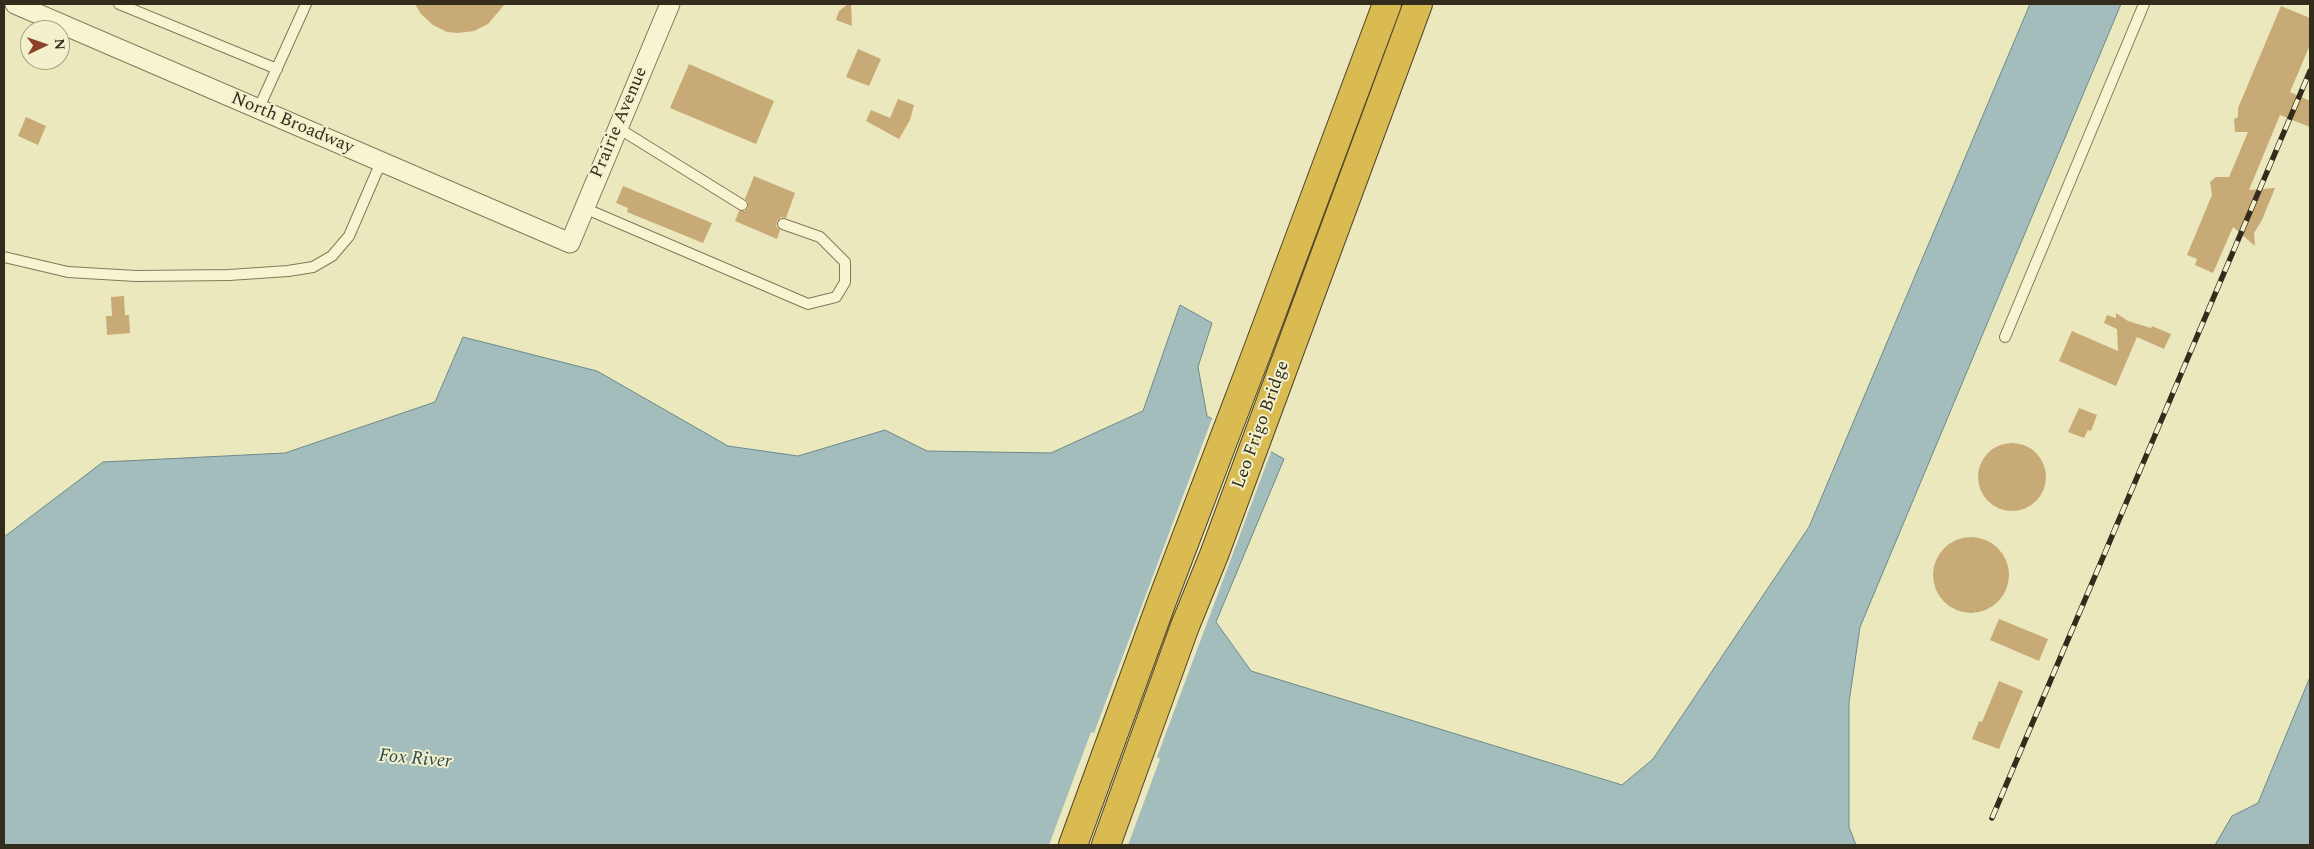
<!DOCTYPE html>
<html>
<head>
<meta charset="utf-8">
<style>
	body { margin:0 }
	#map { position:relative; width:2314px; height:849px; overflow:hidden; background:#ebe8be; font-family:Spectral,serif }
	canvas { display:block }
	.frame { position:absolute; inset:0; border:5px solid #332c1c; pointer-events:none }
	.north { position:absolute; left:20px; top:20px; width:50px; height:50px; box-sizing:border-box; background:#f3f1cd; border:1px solid #a6a286; border-radius:50%; rotate:87deg; font-size:14px; font-weight:700; line-height:20px; text-align:center; color:#332c1c }
	.north::after { content:''; display:block; margin:auto; width:18px; height:22px; background:#8f402b; clip-path:polygon(50% 0,100% 100%,50% 72%,0 100%) }
</style>
</head>
<body>
<div id="map">
<canvas width="2314" height="849"></canvas>
<div class="frame"></div>
<div class="north">N</div>
</div>
<script>
const ctx = document.querySelector('canvas').getContext('2d');
ctx.lineJoin = 'round';
function fillPath(path, color) {
  ctx.fillStyle = color;
  ctx.fill(path, 'evenodd');
}
function shape(rows) {
  const path = new Path2D();
  for (const r of rows) {
    if (r.length === 3) {
      path.moveTo(r[0] + r[2], r[1]);
      path.arc(r[0], r[1], r[2], 0, 2 * Math.PI);
      continue;
    }
    path.moveTo(r[0], r[1]);
    for (let i = 2; i < r.length; i += 2) path.lineTo(r[i], r[i + 1]);
  }
  return path;
}
function stroke(path, color, width, dash) {
  ctx.strokeStyle = color;
  ctx.lineWidth = width;
  ctx.lineCap = dash ? 'butt' : 'round';
  ctx.setLineDash(dash || []);
  ctx.stroke(path);
}
function drawText(font, color, halo, rows, align = 'center') {
  ctx.font = font + ' Spectral,serif';
  ctx.lineWidth = 4;
  ctx.setLineDash([]);
  ctx.textBaseline = 'middle';
  ctx.strokeStyle = halo;
  ctx.fillStyle = color;
  for (const [text, x, y, turn = 0] of rows) {
    ctx.save();
    ctx.translate(x, y);
    ctx.rotate((+turn || 0) * Math.PI / 180);
    ctx.textAlign = isNaN(turn) ? turn : align;
    if (halo) ctx.strokeText(text, 0, 0);
    ctx.fillText(text, 0, 0);
    ctx.restore();
  }
}
const water = shape([
	[2030,4,2121,4,1860,627,1849,702,1849,827,1856,845,4,845,4,537,103,462,285,453,435,402,463,337,597,371,728,446,798,456,885,430,927,451,1051,453,1143,411,1180,305,1212,323,1198,367,1207,416,1284,459,1216,622,1251,671,1622,785,1653,759,1809,527,2030,4],
	[2310,677,2310,845,2215,845,2232,816,2258,803,2310,677]
]);
fillPath(water, '#a2bdbb');
stroke(water, '#6a8a89', 1);
fillPath(shape([
	[1213,416,1272,449,1157,757,1160,759,1128,845,1049,845,1091,732,1094,733]
]), '#ebe8be');
fillPath(shape([
	[415,4,505,4,488,24,474,31,458,33,447,32,433,25,421,14],
	[848,4,851,4,852,26,836,20,839,11],
	[2281,6,2310,18,2310,45,2290,92,2310,101,2310,127,2280,115,2249,190,2275,188,2262,220,2254,233,2255,246,2233,227,2213,273,2195,265,2197,259,2187,255,2212,195,2210,182,2216,177,2229,177,2248,132,2235,132,2234,119,2238,117,2238,108],
	[858,49,881,59,869,86,846,77],
	[689,64,774,101,756,144,670,108],
	[898,99,914,105,910,120,899,139,866,121,871,110,890,118],
	[26,117,46,126,38,145,18,136],
	[754,176,795,193,786,218,781,217,777,221,776,226,780,230,777,239,735,221,739,211,745,211,748,208,748,202,745,199],
	[623,186,712,223,703,243,627,212,628,208,616,203],
	[124,296,125,315,129,315,130,333,107,335,106,316,112,316,111,297],
	[2116,313,2128,321,2151,328,2152,326,2171,334,2164,349,2137,337,2116,386,2059,361,2072,331,2118,351,2117,329,2104,323,2107,315,2116,318],
	[2079,408,2097,415,2091,431,2088,430,2084,438,2068,432],
	[2012,477,34],
	[1971,575,38],
	[1999,619,2048,639,2039,661,1990,640],
	[1999,681,2023,691,1999,749,1972,739,1979,721,1982,722]
]), '#c8aa76');
const lane = shape([
	[119,4,277,69],
	[258,110,306,4],
	[618,128,742,205],
	[584,208,808,304,836,297,845,282,845,262,820,237,783,224],
	[4,257,68,272,136,276,229,275,288,271,313,267,332,256,349,236,381,162],
	[2005,337,2144,4]
]);
const street = shape([
	[15,4,570,243,670,4]
]);
const highway = shape([
	[1073,845,1162,601,1257,352,1387,4],
	[1106,845,1185,626,1214,555,1418,4]
]);
stroke(lane, '#837858', 12);
stroke(street, '#837858', 21);
stroke(highway, '#50452c', 30);
stroke(lane, '#f7f4d1', 10);
stroke(street, '#f7f4d1', 19);
stroke(highway, '#d9bb51', 28);
const rail = shape([
	[1992,818,2310,71]
]);
stroke(rail, '#332c1c', 5.5);
stroke(rail, '#f3f1cd', 4, [11]);
drawText('18px', '#332c1c', '#f3f1cd', [
	["Prairie Avenue",620,123,-67],
	["North Broadway",292,124,23],
	["Leo Frigo Bridge",1262,425,-70]
]);
drawText('italic 19px', '#2c4c52', '#f3f1cd', [
	["Fox River",415,760,5]
]);
</script>
</body>
</html>
